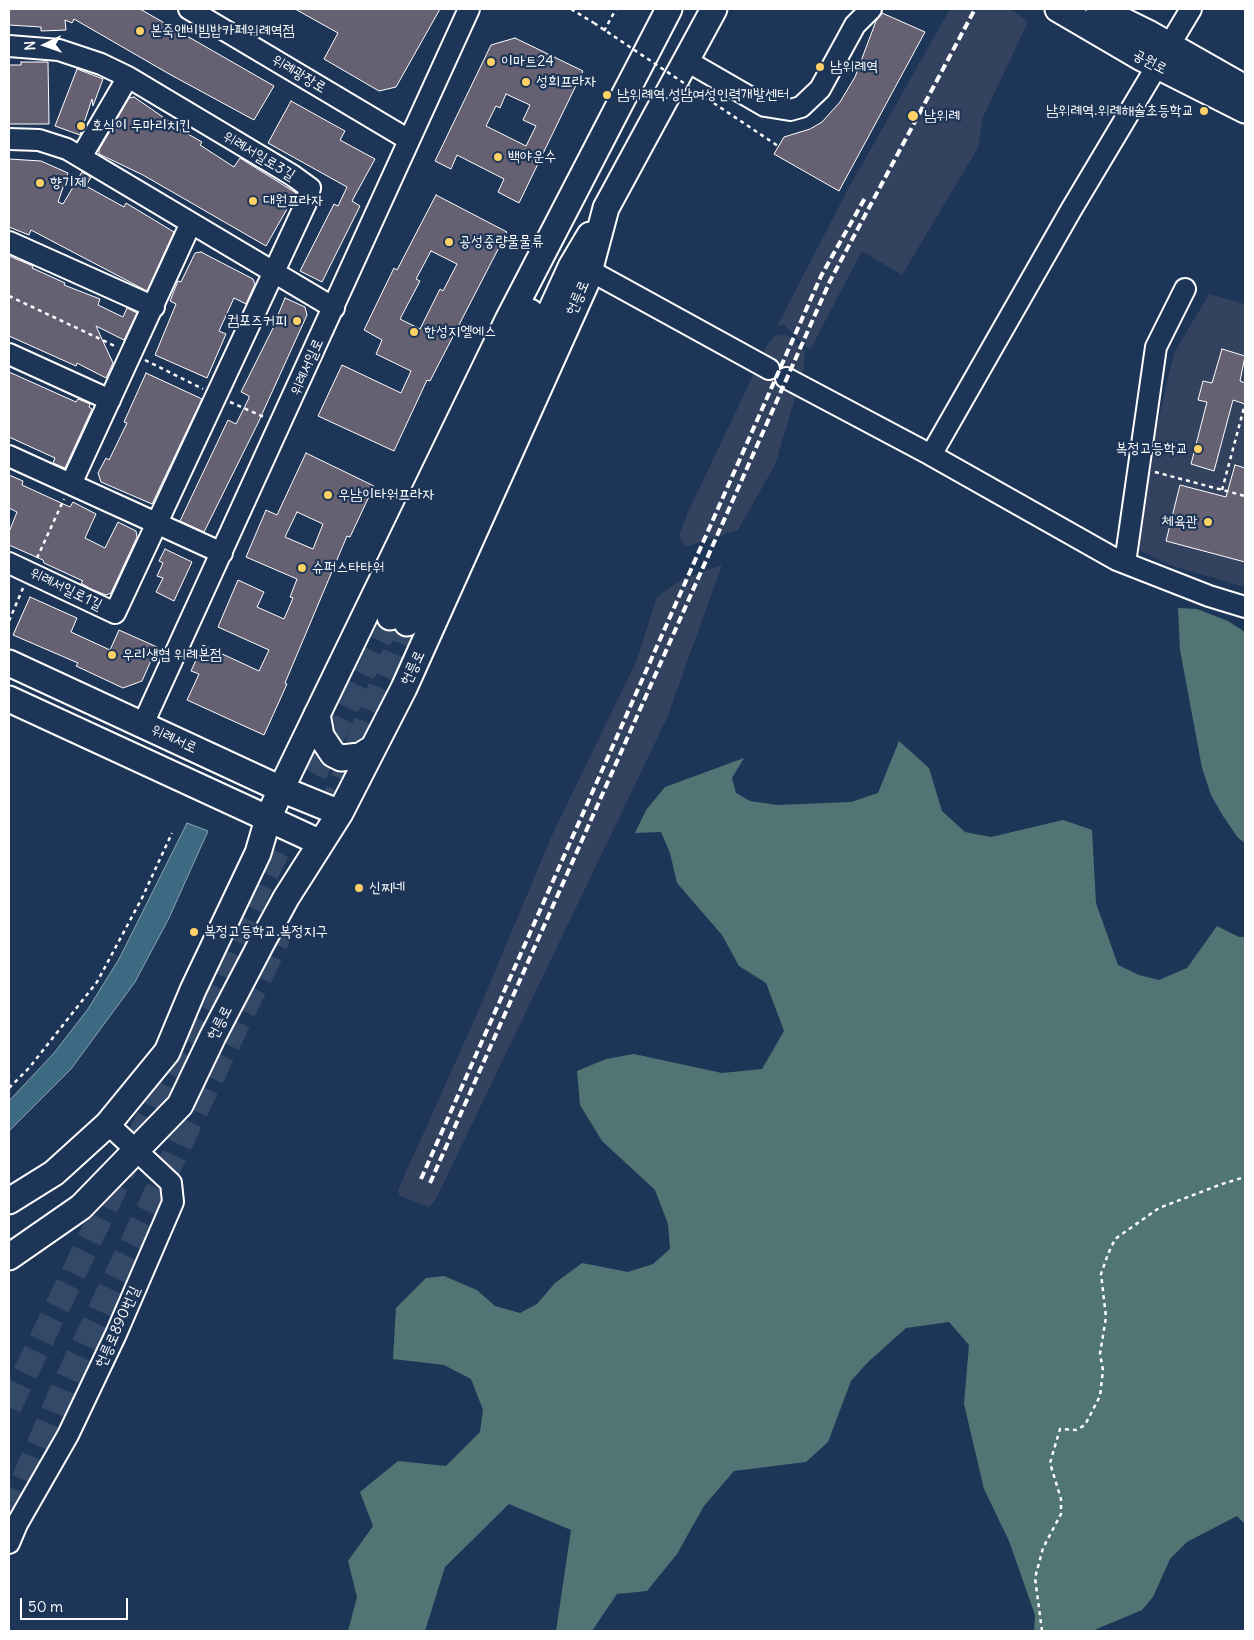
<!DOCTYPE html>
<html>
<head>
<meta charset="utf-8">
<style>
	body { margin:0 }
	#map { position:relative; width:1254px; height:1640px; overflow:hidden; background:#1d3557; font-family:Delius,sans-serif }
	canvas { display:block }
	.frame { position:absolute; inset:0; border:10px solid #fff; pointer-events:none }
	.north { position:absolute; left:20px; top:20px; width:50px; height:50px; -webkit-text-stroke:4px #1d3557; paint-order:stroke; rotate:267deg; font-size:14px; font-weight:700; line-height:20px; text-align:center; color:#fff }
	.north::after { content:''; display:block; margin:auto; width:18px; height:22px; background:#fff; clip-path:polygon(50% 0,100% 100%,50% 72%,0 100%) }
	.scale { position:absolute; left:20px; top:1598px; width:108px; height:22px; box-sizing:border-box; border:2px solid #fff; border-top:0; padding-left:6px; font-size:15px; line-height:18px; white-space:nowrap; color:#fff; -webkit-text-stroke:4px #1d3557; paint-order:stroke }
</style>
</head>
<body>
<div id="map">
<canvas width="1254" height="1640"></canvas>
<div class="frame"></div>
<div class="north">N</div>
<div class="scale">50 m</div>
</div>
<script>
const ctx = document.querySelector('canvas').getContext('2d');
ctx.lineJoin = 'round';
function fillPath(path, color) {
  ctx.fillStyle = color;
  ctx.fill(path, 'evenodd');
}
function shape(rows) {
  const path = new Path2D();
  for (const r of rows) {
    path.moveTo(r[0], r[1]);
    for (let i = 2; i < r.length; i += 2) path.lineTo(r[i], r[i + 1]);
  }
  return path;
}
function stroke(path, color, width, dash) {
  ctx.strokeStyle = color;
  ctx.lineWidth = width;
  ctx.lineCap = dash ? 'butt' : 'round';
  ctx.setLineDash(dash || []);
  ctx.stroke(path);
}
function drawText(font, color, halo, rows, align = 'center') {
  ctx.font = font + ' Delius,"Poor Story",sans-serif';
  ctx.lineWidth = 4.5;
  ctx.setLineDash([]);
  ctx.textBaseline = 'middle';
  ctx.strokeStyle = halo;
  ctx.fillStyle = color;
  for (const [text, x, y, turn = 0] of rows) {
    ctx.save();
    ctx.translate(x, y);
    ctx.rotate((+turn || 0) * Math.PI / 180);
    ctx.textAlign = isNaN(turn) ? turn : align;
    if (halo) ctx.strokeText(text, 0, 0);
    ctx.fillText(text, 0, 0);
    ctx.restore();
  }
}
fillPath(shape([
	[950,9,1010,9,1028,22,983,117,978,148,902,275,862,251,810,350,784,325,777,326,847,191],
	[1209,294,1245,304,1245,587,1169,565,1129,545,1174,353],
	[786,334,805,351,804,368,775,465,738,530,685,547,679,536,688,512,767,346,774,336],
	[722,565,667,718,436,1199,429,1207,400,1196,398,1190,477,1014,553,833,636,662,657,597,682,579]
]), '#33425f');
fillPath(shape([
	[1178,608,1197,609,1228,621,1245,632,1245,843,1238,838,1223,816,1211,795,1202,768,1180,650],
	[899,741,929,768,942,811,965,832,991,837,1063,820,1092,830,1096,903,1118,965,1139,975,1159,980,1187,968,1217,926,1239,937,1245,937,1245,1524,1237,1516,1187,1542,1170,1559,1153,1597,1142,1610,1092,1631,1034,1631,1035,1615,1009,1541,984,1489,964,1404,969,1345,949,1322,906,1328,867,1363,851,1381,828,1442,806,1462,734,1471,704,1506,677,1554,647,1591,617,1594,592,1631,556,1631,571,1530,509,1504,445,1567,425,1631,348,1631,357,1597,348,1561,373,1526,360,1492,398,1461,446,1466,480,1432,483,1410,471,1379,444,1365,393,1359,396,1308,426,1278,444,1276,477,1290,495,1306,520,1313,537,1304,555,1283,582,1263,628,1272,653,1264,670,1249,668,1224,655,1190,602,1141,580,1105,577,1071,606,1059,634,1054,722,1073,762,1069,784,1031,766,983,739,966,722,935,677,883,670,853,661,832,635,833,646,810,665,787,744,758,732,778,736,793,750,801,777,805,851,802,878,793]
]), '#517474');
const water = shape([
	[187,823,208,831,169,918,135,982,71,1069,9,1131,9,1101,54,1053,88,1009,119,959,187,823]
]);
fillPath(water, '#3d6982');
stroke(water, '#8ba5b4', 1);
const building = shape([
	[9,9,140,9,274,86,254,120,171,75,74,19,72,23,65,20,66,30,41,31,41,27,9,25,9,9],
	[295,9,440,9,396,87,379,91,324,59,338,33,295,9],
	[882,13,925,32,839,191,774,154,784,137,810,129,822,122,840,102,855,77,876,21,882,13],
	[515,38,583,71,519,203,498,192,504,179,457,155,451,169,435,161,491,45,515,38],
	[506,94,530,105,523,120,536,126,526,146,486,126,496,106,500,108,506,94],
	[21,62,48,62,49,124,9,124,9,65,21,65,21,62],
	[77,69,103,79,93,106,92,99,80,135,55,126,77,69],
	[134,97,173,124,172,125,202,142,200,145,234,167,240,158,296,193,266,246,143,175,99,154,99,150,129,98,134,97],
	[291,101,345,131,340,140,375,159,352,201,360,206,322,282,300,271,334,204,338,206,347,187,268,143,291,101],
	[9,159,41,161,68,173,58,202,63,204,82,172,91,177,86,186,124,207,126,203,174,232,147,291,31,230,29,235,9,227,9,159],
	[436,195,507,232,430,381,427,380,394,451,318,416,342,365,401,393,411,371,376,354,382,340,364,330,394,268,397,270,436,195],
	[431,251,457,264,443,291,440,289,420,329,400,319,420,281,416,279,431,251],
	[201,252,253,279,255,284,246,304,234,298,219,331,226,334,207,378,155,355,176,304,170,301,178,281,181,282,195,253,201,252],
	[9,256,33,266,32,268,65,283,64,285,100,299,98,305,123,317,127,308,137,313,124,340,96,326,113,363,106,378,77,363,76,366,9,336,9,256],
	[285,298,305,307,307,315,258,423,204,532,180,521,228,420,236,424,249,398,249,396,241,392,276,322,275,322,285,298],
	[1222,349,1245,356,1240,381,1245,383,1245,404,1233,400,1214,471,1191,464,1207,402,1198,400,1203,381,1212,383,1222,349],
	[9,372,76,402,78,399,90,404,89,407,92,409,65,468,53,463,55,458,9,437,9,372],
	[146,373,202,399,152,504,101,482,98,473,106,458,109,460,127,423,124,422,146,373],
	[306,453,374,486,350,537,347,536,285,683,287,684,264,735,187,700,199,674,191,671,203,645,259,671,269,650,218,627,238,580,264,592,257,607,284,619,293,598,290,597,297,579,246,557,266,510,277,515,306,453],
	[297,512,323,524,313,549,285,537,297,512],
	[1235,465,1245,468,1245,562,1166,541,1180,485,1226,497,1235,465],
	[9,475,23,481,22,485,70,507,73,502,96,514,85,538,105,548,118,522,136,531,137,537,111,593,106,595,91,589,81,583,83,581,44,563,43,560,9,545,9,532,17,512,9,508,9,475],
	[165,549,192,562,174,601,156,592,163,578,157,576,163,563,159,561,165,549],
	[30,597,77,618,71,632,110,650,119,630,157,647,142,681,123,688,76,666,78,663,13,635,30,597]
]);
fillPath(building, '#656172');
stroke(building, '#fff', 1);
stroke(shape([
	[329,814,407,623],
	[9,1407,390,617],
	[9,1514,66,1382,272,951,288,913]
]), '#344968', 25, [25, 12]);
const minor = shape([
	[189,9,409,140],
	[9,46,59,50,101,64,128,77,292,175,310,188,306,203,115,613,9,563],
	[687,61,765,106,790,110,801,107,820,89,855,25,871,9],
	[9,139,39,140,67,149,334,308],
	[81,157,128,77],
	[9,242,154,307],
	[589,270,769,369],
	[9,354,110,400],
	[786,378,931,455,1117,560,1209,596,1245,607],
	[931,455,1071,210,1191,9],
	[9,456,222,553],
	[71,484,191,223],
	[1125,563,1156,347,1185,289],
	[143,724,469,9],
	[9,1543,17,1524,68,1435,116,1334,173,1202,171,1183,108,1124]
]);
const major = shape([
	[1058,9,1140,57,1245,110],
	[1099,9,1150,34,1245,88],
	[390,617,530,312],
	[407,623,571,267,590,235],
	[9,663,281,789,340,813],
	[9,699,321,843],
	[317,714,321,736,333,754,341,758,360,756,373,748],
	[9,1201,54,1173,108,1124,167,1052,193,990,258,853,268,819,281,789,508,320,669,9],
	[9,1257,81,1207,180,1105,213,1036,261,944,286,898,340,813,404,688,586,283,606,208,714,9]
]);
stroke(minor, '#fff', 24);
stroke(major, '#fff', 29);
stroke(shape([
	[571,9,594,23],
	[604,31,616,9],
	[9,296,117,347],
	[145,360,203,389],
	[230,402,264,417],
	[1155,472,1245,496],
	[1222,490,1245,404],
	[37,558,64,499],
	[9,621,23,588],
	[9,1088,29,1068,97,982,142,898,172,833],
	[1042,1631,1035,1578,1043,1548,1061,1514,1061,1499,1050,1463,1060,1429,1076,1430,1085,1425,1100,1396,1103,1370,1100,1354,1106,1317,1101,1274,1108,1254,1115,1239,1159,1208,1222,1184,1245,1177]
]), '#fff', 2.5, [4, 4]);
stroke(minor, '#1d3557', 20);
stroke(major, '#1d3557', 25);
stroke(shape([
	[421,1179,821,276,865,198],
	[430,1183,830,281,975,9]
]), '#fff', 4, [8, 4]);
stroke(shape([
	[594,23,778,146]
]), '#fff', 2.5, [4, 4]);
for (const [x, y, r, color] of [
	[140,31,5,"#ffd166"],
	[491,62,5,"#ffd166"],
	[820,67,5,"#ffd166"],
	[526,82,5,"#ffd166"],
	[607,95,5,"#ffd166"],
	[1204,111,5,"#ffd166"],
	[913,116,6,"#ffd166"],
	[81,126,5,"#ffd166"],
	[498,157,5,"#ffd166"],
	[40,183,5,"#ffd166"],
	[253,201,5,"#ffd166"],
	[449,242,5,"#ffd166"],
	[297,321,5,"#ffd166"],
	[414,332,5,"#ffd166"],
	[1198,449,5,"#ffd166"],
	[328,495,5,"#ffd166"],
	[1208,522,5,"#ffd166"],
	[302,568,5,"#ffd166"],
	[112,655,5,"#ffd166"],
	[359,888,5,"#ffd166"],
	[194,932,5,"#ffd166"]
]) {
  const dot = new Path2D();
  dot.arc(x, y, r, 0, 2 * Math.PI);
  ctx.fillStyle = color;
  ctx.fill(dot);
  stroke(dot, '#1d3557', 2);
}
drawText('15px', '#fff', '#1d3557', [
	["본죽앤비빔밥카페위례역점",150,31],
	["이마트24",501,62],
	["남위례역",830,67],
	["성희프라자",536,82],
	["남위례역.성남여성인력개발센터",617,95],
	["남위례역.위례해솔초등학교",1194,111,"right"],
	["남위례",924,116],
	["호식이 두마리치킨",91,126],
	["백야운수",508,157],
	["향기제",50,183],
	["대원프라자",263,201],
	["공성중량물물류",459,242],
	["컴포즈커피",287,321,"right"],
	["한성지엘에스",424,332],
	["복정고등학교",1188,449,"right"],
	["우남이타워프라자",338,495],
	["체육관",1198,522,"right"],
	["슈퍼스타타워",312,568],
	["우리생협 위례본점",122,655],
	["신찌네",369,888],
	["복정고등학교.복정지구",204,932]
], 'left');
drawText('15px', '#fff', '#1d3557', [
	["공원로",1150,62,28],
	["위례광장로",299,74,31],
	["위례서일로3길",259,156,31],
	["헌릉로",578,298,-67],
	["위례서일로",307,367,-66],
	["위례서일로1길",66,589,26],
	["헌릉로",413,668,-65],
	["위례서로",174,739,25],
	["헌릉로",220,1023,-63],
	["헌릉로890번길",118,1327,-66]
]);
</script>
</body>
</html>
